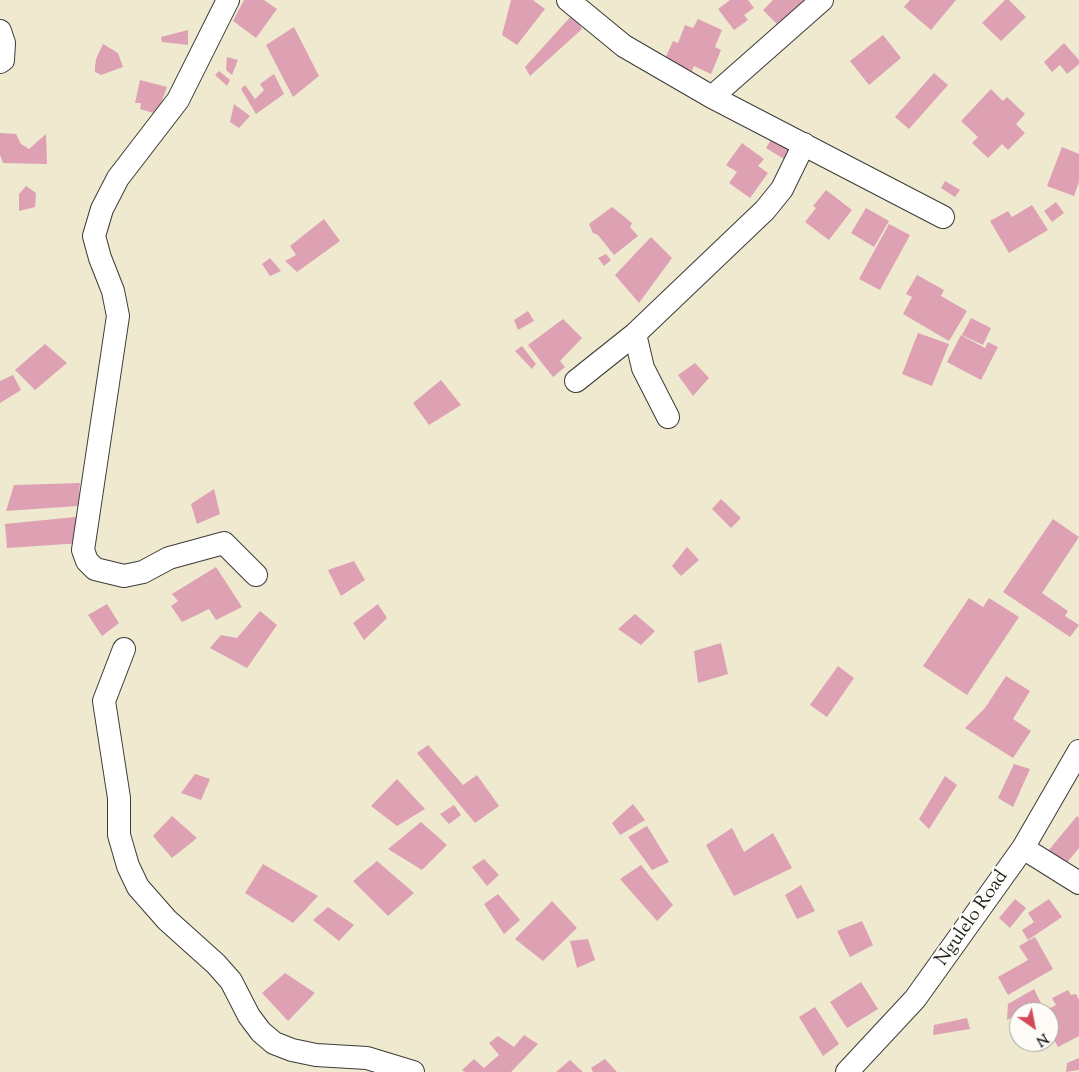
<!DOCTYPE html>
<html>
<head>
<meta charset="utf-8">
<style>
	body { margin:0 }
	#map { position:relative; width:1079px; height:1072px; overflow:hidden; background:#eee9cf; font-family:"Sorts Mill Goudy",serif }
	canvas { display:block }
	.north { position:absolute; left:1009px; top:1002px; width:50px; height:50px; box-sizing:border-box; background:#fdfcf7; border:1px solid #a3a29f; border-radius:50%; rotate:147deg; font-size:14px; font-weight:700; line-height:20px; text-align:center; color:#1c1c1c }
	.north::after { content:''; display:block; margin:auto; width:18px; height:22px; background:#d1495b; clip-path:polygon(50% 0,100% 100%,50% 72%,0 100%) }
</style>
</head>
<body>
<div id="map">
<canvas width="1079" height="1072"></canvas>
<div class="north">N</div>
</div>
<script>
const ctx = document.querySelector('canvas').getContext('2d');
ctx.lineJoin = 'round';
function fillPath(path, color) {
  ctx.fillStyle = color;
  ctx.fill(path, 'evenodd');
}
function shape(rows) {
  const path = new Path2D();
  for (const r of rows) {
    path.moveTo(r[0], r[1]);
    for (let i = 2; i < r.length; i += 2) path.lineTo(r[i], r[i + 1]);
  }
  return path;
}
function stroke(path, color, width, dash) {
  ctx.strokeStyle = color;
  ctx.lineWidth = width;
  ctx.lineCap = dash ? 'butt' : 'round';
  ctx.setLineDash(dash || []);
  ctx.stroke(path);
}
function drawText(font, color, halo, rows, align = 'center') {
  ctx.font = font + ' "Sorts Mill Goudy",serif';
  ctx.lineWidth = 4.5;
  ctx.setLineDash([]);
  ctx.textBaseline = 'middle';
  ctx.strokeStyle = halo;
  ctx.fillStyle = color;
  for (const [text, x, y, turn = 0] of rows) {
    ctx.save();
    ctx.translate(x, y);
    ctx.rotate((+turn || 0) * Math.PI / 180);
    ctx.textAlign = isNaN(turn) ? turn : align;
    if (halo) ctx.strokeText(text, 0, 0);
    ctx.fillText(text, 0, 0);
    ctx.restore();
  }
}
fillPath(shape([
	[244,0,264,0,277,9,256,38,233,21],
	[511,0,533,0,545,9,517,45,502,35],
	[730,0,748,0,754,8,744,15,748,20,734,30,718,9],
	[773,0,804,0,778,25,763,10],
	[910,0,956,0,931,30,904,7],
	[1005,0,1009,0,1026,17,1001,41,982,23],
	[573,14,582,29,530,76,525,67],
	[698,19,722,30,715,47,721,50,711,74,694,66,692,71,665,59,673,41,678,43,685,25,693,28],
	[294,27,319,76,293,97,266,45],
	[188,30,188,45,162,42,161,37],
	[883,35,901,58,869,85,850,61],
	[1064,43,1079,60,1079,64,1067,74,1060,65,1052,72,1044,62],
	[103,44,118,53,123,67,101,75,95,72,95,67,96,59],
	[227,57,238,60,232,75,226,70],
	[219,71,230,80,227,86,215,75],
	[934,73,948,85,909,129,895,117],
	[274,74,284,94,256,114,241,89,245,85,255,99,264,90,260,84],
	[140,80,167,87,157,114,140,109,141,103,135,103],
	[991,89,1003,101,1007,97,1025,114,1016,124,1025,133,1008,150,1002,144,988,158,972,143,978,137,961,121],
	[234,104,250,116,239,128,230,122],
	[0,133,16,134,21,144,29,149,46,134,47,164,3,163,0,155],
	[772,138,790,149,784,159,766,148],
	[742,143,764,159,758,166,768,173,750,198,729,183,737,172,726,165],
	[1062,147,1079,154,1079,182,1074,196,1047,186],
	[945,181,960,190,955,197,941,188],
	[26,186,36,193,35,207,19,211,19,194],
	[826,190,852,210,829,240,805,222,816,208,813,206],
	[1056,202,1064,213,1052,222,1044,211],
	[1032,205,1048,230,1009,253,990,221,1008,211,1012,217],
	[612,207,632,223,630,227,638,236,614,255,598,235,593,233,589,224],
	[866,208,889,221,874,247,851,233],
	[324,219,340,241,297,272,285,261,296,255,290,246],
	[889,224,910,235,880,290,859,279],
	[651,237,672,258,639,303,615,275],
	[606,254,611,260,604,266,598,258],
	[270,258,281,271,270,276,262,264],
	[917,275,944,290,941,296,967,311,949,341,903,314,912,297,906,294],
	[528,311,534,321,518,330,514,320],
	[971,318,991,328,983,345,962,335],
	[563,319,582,338,560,361,565,367,553,377,528,345],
	[918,333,949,344,932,386,902,374],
	[961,335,985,348,988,342,998,347,981,380,947,362],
	[45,344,67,363,35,390,15,370],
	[522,346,536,364,532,369,515,351],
	[695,363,709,378,693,396,678,375],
	[13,375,21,390,0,403,0,381],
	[441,380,461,405,429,425,413,403],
	[80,483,78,506,6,511,14,485],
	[214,489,220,514,197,524,191,504],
	[721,499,741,518,731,528,712,509],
	[85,516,82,543,7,548,5,524],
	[1053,519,1079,537,1042,593,1068,611,1065,616,1079,625,1070,637,1003,592],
	[687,547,699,560,681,576,672,566],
	[354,561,365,580,341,596,328,570],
	[216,567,242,607,216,620,209,609,182,622,171,606,178,601,172,594],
	[969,598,983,607,989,598,1019,617,967,695,923,666],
	[107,604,119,623,102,636,88,615],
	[378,604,387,618,364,640,353,623],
	[260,611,277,625,247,668,210,648,221,635,237,638],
	[635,614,655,631,641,645,618,629],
	[721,643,728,674,698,683,694,651],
	[838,666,854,678,827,717,810,705],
	[1006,676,1030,691,1013,719,1031,731,1013,758,965,728,985,708],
	[428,745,463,785,477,775,499,806,475,823,417,753],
	[1014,764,1030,769,1013,807,998,798],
	[195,774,210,779,201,800,181,793],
	[945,776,957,785,929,829,919,819],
	[397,779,425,809,397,826,371,806],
	[633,804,645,820,620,835,612,823],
	[454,805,461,815,449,824,440,814],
	[172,816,197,838,172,858,153,836],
	[1077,816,1079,818,1079,848,1060,871,1043,857],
	[421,822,447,845,422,870,388,849],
	[647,826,669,862,652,870,628,837],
	[732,828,744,852,773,833,792,868,734,896,706,845],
	[484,859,499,875,487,886,472,867],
	[377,861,414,893,388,916,353,881],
	[263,864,318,896,293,923,245,893],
	[641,865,673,905,657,921,620,879],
	[801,885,815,911,797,919,785,895],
	[498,894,520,920,504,934,484,904],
	[1015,899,1026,908,1010,928,999,918],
	[1049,899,1062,917,1028,940,1022,930,1034,922,1028,913],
	[552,901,577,928,543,961,515,939],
	[328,907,354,925,339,941,313,920],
	[862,921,873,945,850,957,837,931],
	[1035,937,1053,969,1008,995,998,977,1028,960,1019,946],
	[588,939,595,960,577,968,570,941],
	[285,973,315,993,288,1021,262,993],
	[861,982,878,1009,847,1028,830,1002],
	[1034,989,1041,1003,1007,1020,1008,1004],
	[1068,990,1071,995,1076,994,1079,1000,1079,1036,1058,1047,1049,1030,1049,1012,1043,1012,1056,1005,1052,998],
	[815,1007,839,1044,823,1056,799,1017],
	[967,1018,970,1029,933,1035,934,1025],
	[524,1035,538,1044,511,1072,465,1072,462,1070,474,1059,484,1068,499,1055,489,1043,498,1036,514,1047],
	[1079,1058,1079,1070,1066,1072,1067,1063],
	[605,1059,617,1072,593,1072,591,1068],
	[570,1060,583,1072,556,1072]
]), '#dea1b4');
const street = shape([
	[228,0,178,100,118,178,102,209,94,236,100,258,113,291,118,316,83,550,87,561,95,569,124,576,143,572,169,558,224,543,256,575],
	[568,0,624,46,712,97,943,217],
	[0,31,4,43,3,60,0,62],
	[712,97,822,0],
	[635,334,643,368,668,417],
	[576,381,635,334,765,210,782,189,804,144],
	[124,649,104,701,119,798,119,835,128,866,138,887,167,920,216,964,231,981,249,1016,261,1032,274,1043,292,1050,316,1055,367,1058,413,1072],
	[1023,848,1079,883],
	[847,1072,915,999,1023,848,1079,751]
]);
stroke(street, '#3c3b37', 24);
stroke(street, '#fff', 22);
drawText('19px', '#1c1c1c', '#fdfcf7', [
	["Ngulelo Road",973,919,-55]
]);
</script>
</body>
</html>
